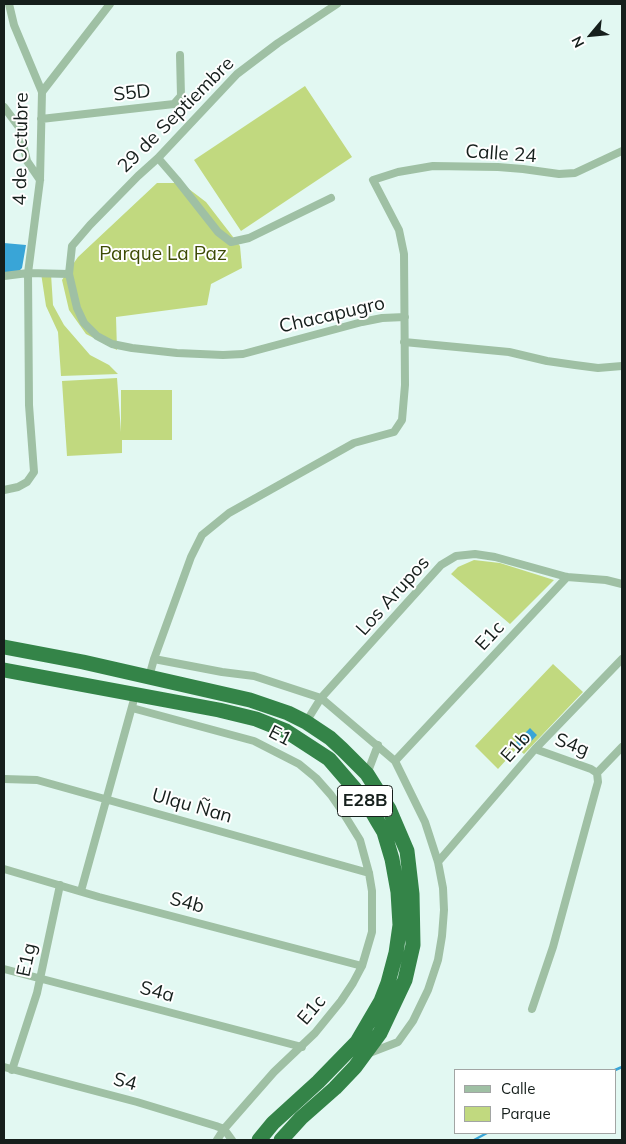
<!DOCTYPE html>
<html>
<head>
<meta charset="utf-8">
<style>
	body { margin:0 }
	#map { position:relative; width:626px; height:1144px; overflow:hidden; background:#e2f8f2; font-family:Mulish,sans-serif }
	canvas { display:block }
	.frame { position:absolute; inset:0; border:5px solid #161f1c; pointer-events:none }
	.legend { position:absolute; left:454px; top:1069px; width:162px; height:65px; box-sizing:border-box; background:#fff; border:1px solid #a2a5a4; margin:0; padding:6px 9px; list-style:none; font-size:15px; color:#161f1c }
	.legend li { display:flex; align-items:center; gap:10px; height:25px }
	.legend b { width:25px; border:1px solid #a2a5a4 }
	.north { position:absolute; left:566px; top:10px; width:50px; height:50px; -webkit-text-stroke:4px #fff; paint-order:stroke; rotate:242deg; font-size:14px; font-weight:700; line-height:20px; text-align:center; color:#161f1c }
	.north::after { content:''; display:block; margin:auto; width:18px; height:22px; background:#161f1c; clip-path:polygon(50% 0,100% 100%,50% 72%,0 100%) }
</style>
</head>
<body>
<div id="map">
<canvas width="626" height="1144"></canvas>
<div class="frame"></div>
<ul class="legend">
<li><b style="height:6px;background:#9fc0a4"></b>Calle</li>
<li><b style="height:14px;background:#c1d97f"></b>Parque</li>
</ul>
<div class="north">N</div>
</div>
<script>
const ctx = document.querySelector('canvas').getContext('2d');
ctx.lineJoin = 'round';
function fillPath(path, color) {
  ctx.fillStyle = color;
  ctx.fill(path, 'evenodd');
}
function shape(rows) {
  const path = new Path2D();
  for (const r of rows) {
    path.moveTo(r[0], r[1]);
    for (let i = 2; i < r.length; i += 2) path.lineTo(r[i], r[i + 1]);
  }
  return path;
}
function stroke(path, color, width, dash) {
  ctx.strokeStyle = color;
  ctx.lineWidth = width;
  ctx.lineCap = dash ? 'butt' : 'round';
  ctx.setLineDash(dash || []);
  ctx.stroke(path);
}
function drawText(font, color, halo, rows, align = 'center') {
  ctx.font = font + ' Mulish,sans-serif';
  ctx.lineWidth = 4;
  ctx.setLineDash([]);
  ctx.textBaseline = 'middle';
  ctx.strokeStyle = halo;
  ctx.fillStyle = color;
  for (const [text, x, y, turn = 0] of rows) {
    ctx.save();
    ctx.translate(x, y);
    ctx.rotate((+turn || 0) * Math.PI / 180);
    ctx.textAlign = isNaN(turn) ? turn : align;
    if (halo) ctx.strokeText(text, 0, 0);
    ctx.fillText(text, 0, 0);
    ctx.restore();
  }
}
fillPath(shape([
	[305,86,352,157,241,231,194,160],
	[157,183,181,183,206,202,240,246,242,268,211,284,207,305,116,317,117,350,86,334,69,310,62,280,78,257],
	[41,273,51,274,53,305,64,325,90,355,109,365,118,374,61,376,58,332,46,306],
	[117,378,121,432,121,390,172,390,172,440,122,440,122,453,67,456,62,381],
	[474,560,500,563,554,580,510,624,451,574,458,567],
	[553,664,583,692,524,754,517,748,498,769,475,746]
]), '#c1d97f');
fillPath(shape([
	[4,243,26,245,22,268,17,273,4,274],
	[530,728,537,735,523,750,516,742]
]), '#39a5d7');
stroke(shape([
	[615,1070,622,1067],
	[474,1140,487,1133]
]), '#39a5d7', 2.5);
stroke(shape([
	[42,92,110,4],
	[4,107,19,127,27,161,40,180],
	[41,119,174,104,181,96,180,55],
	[158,158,177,180,218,232,231,242,249,238,331,198],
	[69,274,72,246,90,225,138,176,158,158,237,74,278,43,337,4],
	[4,276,28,273,69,274,77,308,84,323,97,336,112,344,132,348,177,353,223,355,243,354,362,322,382,318,405,317],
	[404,342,509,352,547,361,575,365,598,368,622,366],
	[4,490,18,487,27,482,34,472,29,405,28,273,40,180,42,92,14,25,9,4],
	[154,659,222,672,254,676,321,698,395,761,425,822,438,862,443,888,444,910,442,936,438,960,428,990,413,1021,398,1042,367,1054],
	[149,677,154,659,191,557,202,535,229,513,354,443,394,432,402,420,405,385,404,254,399,230,373,180,398,172,433,166,498,167,523,169,559,174,575,173,622,151],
	[132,708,254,741,299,764,316,778,331,795,342,811,360,840,369,873,372,891,372,932,362,966,353,983,341,1001,315,1033,274,1072,224,1129,217,1140],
	[306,722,321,698,441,565,456,556,475,554,495,557,567,577,606,580,622,584],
	[535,749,591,769,597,773],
	[395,761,567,577],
	[367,774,378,745],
	[4,779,37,780,369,873],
	[438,862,535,749,622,659],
	[4,869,99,897,362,966],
	[81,891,133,703],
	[4,969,302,1047],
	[532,1009,553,947,596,789,598,782,597,773,622,747],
	[4,1067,137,1102,216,1126,224,1129,232,1140],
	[12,1070,37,993,60,885]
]), '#9fc0a4', 8);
stroke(shape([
	[4,647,83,662,250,700,288,713,306,722,330,738,342,749,367,774,389,809,407,851,412,894,413,945,405,980,380,1033,355,1067,335,1088,301,1118,281,1140],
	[4,670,219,710,256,719,286,731,329,759,367,803,378,822,384,832,392,859,398,892,400,925,396,953,388,983,381,1001,357,1042,318,1082,273,1123,259,1140]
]), '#348448', 15);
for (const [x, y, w] of [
	[365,801,55]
]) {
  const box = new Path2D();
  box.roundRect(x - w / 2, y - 15.5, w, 31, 4);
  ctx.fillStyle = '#fff';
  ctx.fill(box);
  stroke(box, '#161f1c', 1);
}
drawText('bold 18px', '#161f1c', null, [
	["E28B",365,801]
]);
drawText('19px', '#161f1c', '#fff', [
	["S5D",132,93,-6],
	["29 de Septiembre",176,115,-45],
	["4 de Octubre",21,149,-89],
	["Calle 24",501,154,4],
	["Chacapugro",332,315,-13],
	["Los Arupos",393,596,-48],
	["E1c",490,636,-47],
	["E1",280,736,27],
	["S4g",572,745,20],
	["E1b",516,747,-48],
	["Ulqu Ñan",192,806,16],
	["S4b",187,903,15],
	["E1g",27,960,-78],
	["S4a",157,992,15],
	["E1c",312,1010,-50],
	["S4",125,1082,15]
]);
drawText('19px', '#3d4b05', '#fff', [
	["Parque La Paz",163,254]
]);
</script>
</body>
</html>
